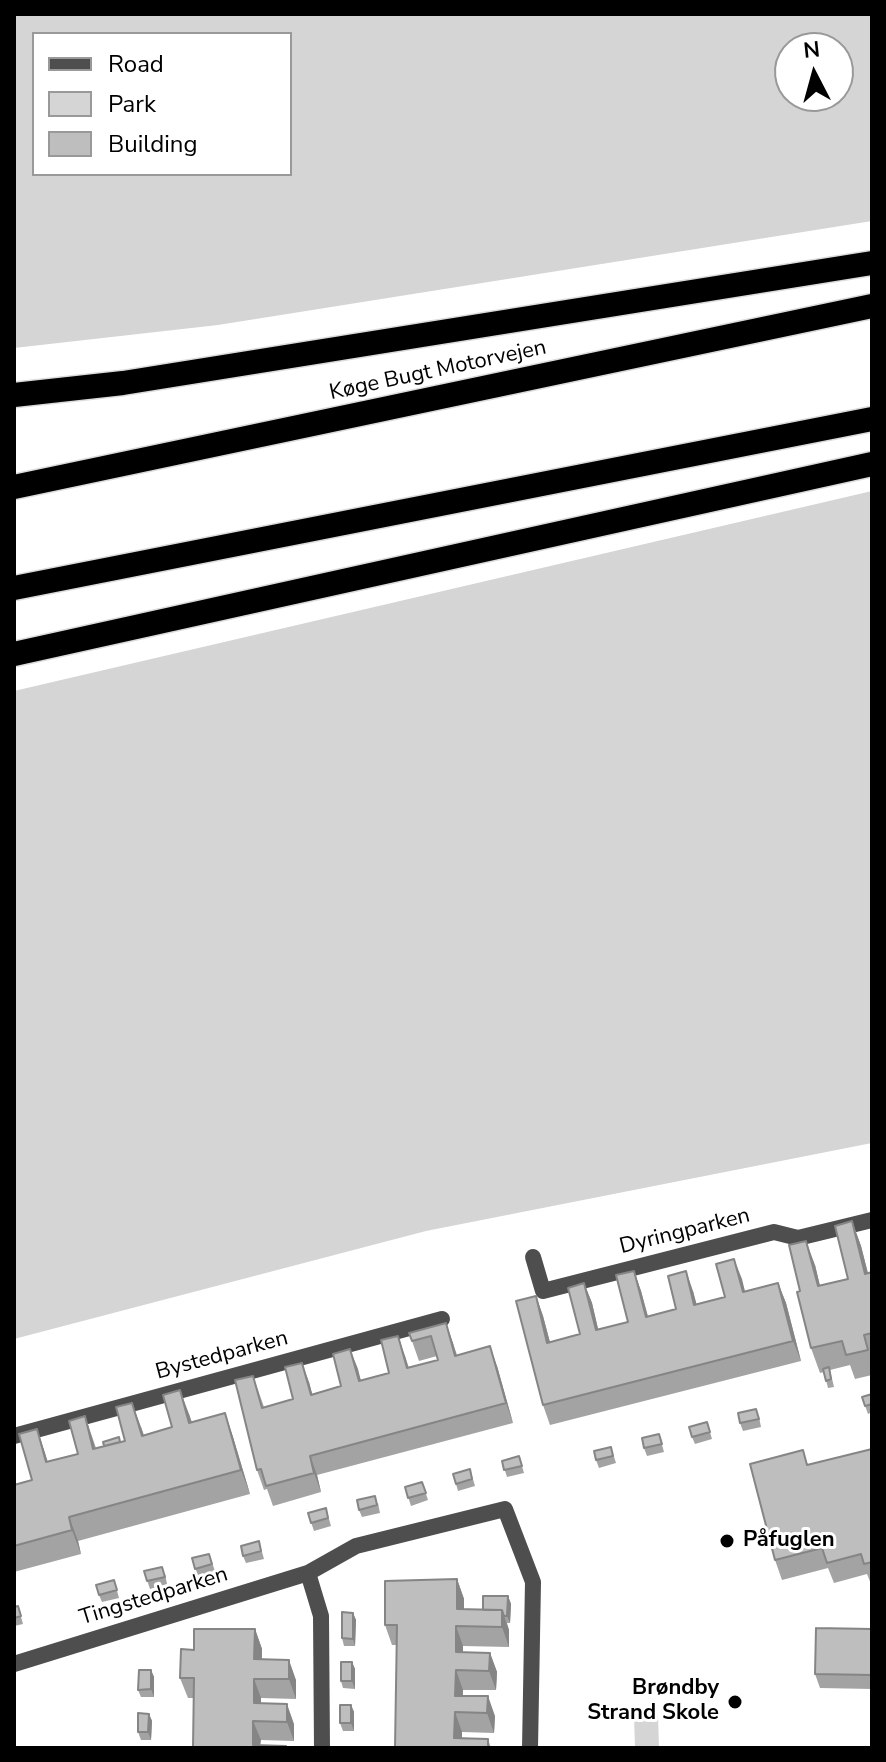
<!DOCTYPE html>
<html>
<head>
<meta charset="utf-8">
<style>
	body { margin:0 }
	#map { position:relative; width:886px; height:1762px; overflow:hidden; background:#fff; font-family:"Nunito Sans",sans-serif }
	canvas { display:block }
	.frame { position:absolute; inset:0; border:16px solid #000; pointer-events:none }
	.legend { position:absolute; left:32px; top:32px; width:260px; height:144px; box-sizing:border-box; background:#fff; border:2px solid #999; margin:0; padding:10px 14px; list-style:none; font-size:24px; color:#000 }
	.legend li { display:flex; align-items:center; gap:16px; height:40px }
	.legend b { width:40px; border:2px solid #999 }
	.north { position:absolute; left:774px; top:32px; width:80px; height:80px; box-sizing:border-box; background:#fff; border:2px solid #999; border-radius:50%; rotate:354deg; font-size:22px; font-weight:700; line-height:32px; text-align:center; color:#000 }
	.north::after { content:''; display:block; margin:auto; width:28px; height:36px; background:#000; clip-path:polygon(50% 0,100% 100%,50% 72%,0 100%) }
</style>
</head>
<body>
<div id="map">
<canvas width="886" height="1762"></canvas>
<div class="frame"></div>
<ul class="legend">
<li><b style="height:10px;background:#4e4e4e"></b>Road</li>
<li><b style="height:22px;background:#d5d5d5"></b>Park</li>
<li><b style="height:22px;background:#bebebe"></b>Building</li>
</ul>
<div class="north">N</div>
</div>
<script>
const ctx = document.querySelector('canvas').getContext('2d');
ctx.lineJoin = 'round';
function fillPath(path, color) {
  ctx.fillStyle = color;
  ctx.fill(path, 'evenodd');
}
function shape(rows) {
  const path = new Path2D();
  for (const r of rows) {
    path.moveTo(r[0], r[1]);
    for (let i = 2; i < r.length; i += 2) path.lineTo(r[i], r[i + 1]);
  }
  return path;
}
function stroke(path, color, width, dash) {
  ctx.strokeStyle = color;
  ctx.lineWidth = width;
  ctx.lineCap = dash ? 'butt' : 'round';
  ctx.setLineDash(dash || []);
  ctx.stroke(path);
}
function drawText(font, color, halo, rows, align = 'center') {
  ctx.font = font + ' "Nunito Sans",sans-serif';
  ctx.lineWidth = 6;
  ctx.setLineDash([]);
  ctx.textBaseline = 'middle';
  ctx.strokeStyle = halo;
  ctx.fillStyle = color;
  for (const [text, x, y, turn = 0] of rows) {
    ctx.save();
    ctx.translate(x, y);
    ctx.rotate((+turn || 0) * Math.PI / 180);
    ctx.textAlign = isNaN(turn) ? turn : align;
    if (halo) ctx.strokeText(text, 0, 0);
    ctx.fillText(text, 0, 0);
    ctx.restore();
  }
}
fillPath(shape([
	[14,14,872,14,872,221,218,325,14,348],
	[34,34,290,34,290,174,34,174],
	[790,48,838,48,838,96,790,96],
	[872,491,872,1143,426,1231,14,1339,14,691],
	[658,1715,659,1748,635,1748,634,1716]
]), '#d5d5d5');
const motorway = shape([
	[14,395,123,383,872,263],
	[14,487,872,306],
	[14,588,872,419],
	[14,654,872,464]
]);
stroke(motorway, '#dbdbdb', 27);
stroke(shape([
	[533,1257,543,1291,774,1232,798,1238,872,1220],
	[14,1436,442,1319],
	[308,1573,321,1616,322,1748],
	[14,1664,308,1573,356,1546,505,1509,533,1582,530,1748]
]), '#4e4e4e', 16);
stroke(motorway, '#000', 24);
fillPath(shape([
	[852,1221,861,1246,868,1273,872,1272,872,1375,855,1379,850,1365,830,1370,834,1387,828,1388,824,1372,820,1373,811,1348,800,1291,815,1265,820,1286,848,1279],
	[734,1259,745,1292,778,1283,786,1303,801,1361,550,1425,543,1405,536,1296,543,1316,550,1342,580,1334,584,1283,592,1303,598,1329,628,1322,634,1271,641,1291,648,1316,676,1309,693,1291,696,1304,725,1297],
	[446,1323,457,1355,497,1366,513,1423,317,1475,321,1492,273,1506,267,1489,264,1490,257,1470,253,1376,264,1407,293,1399,309,1382,312,1394,341,1386,350,1349,361,1381,389,1373,405,1356,409,1368,438,1360,437,1356,419,1361,412,1341],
	[872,1394,872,1412,868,1414,862,1397],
	[225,1413,233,1437,250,1494,78,1541,81,1554,14,1572,14,1485,32,1480,37,1429,48,1462,78,1454,85,1416,96,1448,125,1441,141,1427,144,1435,172,1427,189,1414,192,1422],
	[759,1417,761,1427,743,1431,740,1423],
	[707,1422,712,1439,695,1444,692,1437],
	[659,1434,664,1452,647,1456,644,1448],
	[611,1447,616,1463,599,1468,596,1460],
	[872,1449,872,1584,871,1584,867,1574,834,1583,828,1568,782,1580,775,1560,809,1465],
	[519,1456,524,1473,507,1477,502,1461],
	[470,1469,475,1486,458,1491,456,1484],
	[422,1482,428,1500,411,1506,405,1487],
	[378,1503,380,1513,362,1517,359,1510],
	[326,1508,331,1526,314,1531,308,1513],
	[259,1541,264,1559,246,1563,243,1556],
	[209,1554,215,1571,198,1576,192,1558],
	[144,1571,165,1574,167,1584,150,1589],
	[457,1579,464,1599,464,1610,483,1610,508,1596,511,1604,510,1623,507,1623,509,1630,509,1647,463,1646,463,1652,490,1653,497,1672,496,1690,463,1690,463,1696,495,1716,494,1733,462,1732,462,1739,488,1739,491,1748,395,1748,397,1645,392,1645,385,1625],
	[114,1580,119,1598,102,1602,99,1595],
	[18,1606,23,1624,14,1626,14,1607],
	[353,1613,356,1620,355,1646,344,1646,342,1638],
	[255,1629,262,1649,262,1659,296,1680,296,1699,261,1698,261,1703,294,1724,294,1741,261,1740,193,1748,193,1698,188,1698,180,1678,194,1650],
	[872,1629,872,1689,820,1688,815,1674],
	[352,1662,355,1669,355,1689,343,1688,341,1681],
	[151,1670,154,1677,154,1697,141,1697,138,1690],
	[351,1705,354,1712,354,1731,343,1731,340,1723],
	[149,1714,152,1721,151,1740,141,1740,138,1732]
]), '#a3a3a3');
fillPath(shape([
	[852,1221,861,1246,872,1290,865,1274],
	[806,1241,815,1265,826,1311,818,1286],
	[734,1259,742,1279,750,1312,743,1292],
	[634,1271,641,1291,653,1337,646,1317],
	[686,1271,693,1291,702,1324,694,1305],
	[584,1283,592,1303,603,1350,596,1330],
	[778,1283,786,1303,801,1361,793,1341],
	[536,1296,543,1316,555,1362,547,1343],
	[446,1323,453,1343,462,1375,455,1356],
	[398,1336,405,1356,414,1388,407,1368],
	[490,1346,497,1366,513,1423,506,1403],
	[350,1349,358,1369,366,1401,359,1381],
	[302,1363,309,1382,318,1415,311,1395],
	[180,1390,189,1414,198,1447,189,1423],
	[132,1403,141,1427,151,1460,142,1436],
	[225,1413,233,1437,250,1494,241,1470],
	[85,1416,93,1441,102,1473,93,1449],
	[37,1429,45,1453,54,1487,46,1462],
	[310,1456,317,1475,321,1492,314,1473],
	[69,1517,78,1541,81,1554,72,1530],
	[457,1579,464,1599,464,1626,457,1609],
	[508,1596,511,1604,510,1623,507,1616],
	[502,1610,509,1630,509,1647,502,1627],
	[353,1613,356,1620,355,1646,353,1639],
	[456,1626,463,1646,463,1672,456,1652],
	[255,1629,262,1649,261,1679,254,1659],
	[490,1653,497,1672,496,1690,489,1671],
	[289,1660,296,1680,296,1699,289,1679],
	[352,1662,355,1669,355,1689,352,1681],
	[151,1670,154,1677,154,1697,151,1689],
	[456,1670,463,1690,462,1713,455,1696],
	[254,1679,261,1698,261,1723,254,1703],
	[488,1696,495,1716,494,1733,487,1713],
	[287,1704,294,1724,294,1741,287,1722],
	[351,1705,354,1712,354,1731,351,1723],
	[455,1712,462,1732,462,1748,454,1738],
	[149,1714,152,1721,151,1740,148,1732],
	[253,1721,261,1740,260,1748,253,1745]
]), '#858585');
const building = shape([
	[852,1221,865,1274,872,1272,872,1333,864,1335,868,1350,846,1355,842,1341,811,1348,797,1292,800,1291,789,1245,806,1241,818,1286,848,1279,835,1226,852,1221],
	[734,1259,743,1292,778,1283,793,1341,543,1405,516,1301,536,1296,547,1343,580,1334,568,1288,584,1283,596,1330,628,1322,616,1275,634,1271,646,1317,676,1309,668,1276,686,1271,694,1305,725,1297,716,1264,734,1259],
	[446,1323,455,1356,490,1346,506,1403,310,1456,314,1473,266,1486,261,1469,257,1470,235,1380,253,1376,262,1408,293,1399,285,1367,302,1363,311,1395,341,1386,333,1354,350,1349,359,1381,389,1373,381,1340,398,1336,407,1368,438,1360,431,1336,412,1341,409,1333,446,1323],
	[829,1367,831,1379,826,1381,823,1369,829,1367],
	[180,1390,189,1423,225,1413,241,1470,69,1517,72,1530,14,1546,14,1485,32,1480,19,1434,37,1429,46,1462,78,1454,69,1421,85,1416,93,1449,125,1441,116,1407,132,1403,142,1436,172,1427,163,1395,180,1390],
	[872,1394,872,1404,865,1406,862,1397,872,1394],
	[756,1409,759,1419,740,1423,738,1413,756,1409],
	[707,1422,710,1432,692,1437,689,1427,707,1422],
	[659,1434,662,1444,644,1448,642,1438,659,1434],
	[119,1437,120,1442,104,1446,103,1442,119,1437],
	[611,1447,613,1456,596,1460,594,1451,611,1447],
	[872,1449,872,1562,864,1564,861,1554,827,1563,822,1548,775,1560,750,1464,803,1450,807,1465,872,1449],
	[519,1456,522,1466,504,1470,502,1461,519,1456],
	[470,1469,472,1479,456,1484,453,1474,470,1469],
	[422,1482,426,1493,408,1498,405,1487,422,1482],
	[375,1496,377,1505,359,1510,357,1500,375,1496],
	[326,1508,328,1518,311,1523,308,1513,326,1508],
	[259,1541,261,1551,243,1556,241,1546,259,1541],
	[209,1554,212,1564,195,1569,192,1558,209,1554],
	[162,1567,165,1577,147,1581,144,1571,162,1567],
	[457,1579,457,1609,502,1610,502,1627,456,1626,456,1652,490,1653,489,1671,456,1670,455,1696,488,1696,487,1713,455,1712,454,1738,488,1739,488,1748,395,1748,397,1625,385,1625,385,1581,457,1579],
	[114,1580,117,1590,99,1595,96,1585,114,1580],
	[483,1596,508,1596,507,1616,504,1616,502,1610,483,1610,483,1596],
	[18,1606,21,1616,14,1618,14,1607,18,1606],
	[342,1612,353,1613,353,1639,342,1638,342,1612],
	[816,1628,872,1629,872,1675,815,1674,816,1628],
	[194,1629,255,1629,254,1659,289,1660,289,1679,254,1679,254,1703,287,1704,287,1722,253,1721,253,1745,286,1746,286,1748,193,1748,194,1678,180,1678,181,1649,194,1650,194,1629],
	[341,1662,352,1662,352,1681,341,1681,341,1662],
	[139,1670,151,1670,151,1689,138,1690,139,1670],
	[340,1705,351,1705,351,1723,340,1723,340,1705],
	[138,1713,149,1714,148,1732,138,1732,138,1713]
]);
fillPath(building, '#bebebe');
stroke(building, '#858585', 2);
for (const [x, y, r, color] of [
	[727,1541,8,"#000"],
	[735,1702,8,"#000"]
]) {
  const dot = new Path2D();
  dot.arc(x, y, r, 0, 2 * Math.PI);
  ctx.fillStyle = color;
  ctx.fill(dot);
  stroke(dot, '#fff', 3);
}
drawText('22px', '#000', '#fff', [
	["Køge Bugt Motorvejen",438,371,-12],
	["Dyringparken",685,1232,-14],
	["Bystedparken",222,1356,-15],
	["Tingstedparken",154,1597,-17]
]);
drawText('bold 22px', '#000', '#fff', [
	["Påfuglen",743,1541],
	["Brøndby",719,1689,"right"],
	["Strand Skole",719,1714,"right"]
], 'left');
</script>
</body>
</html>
